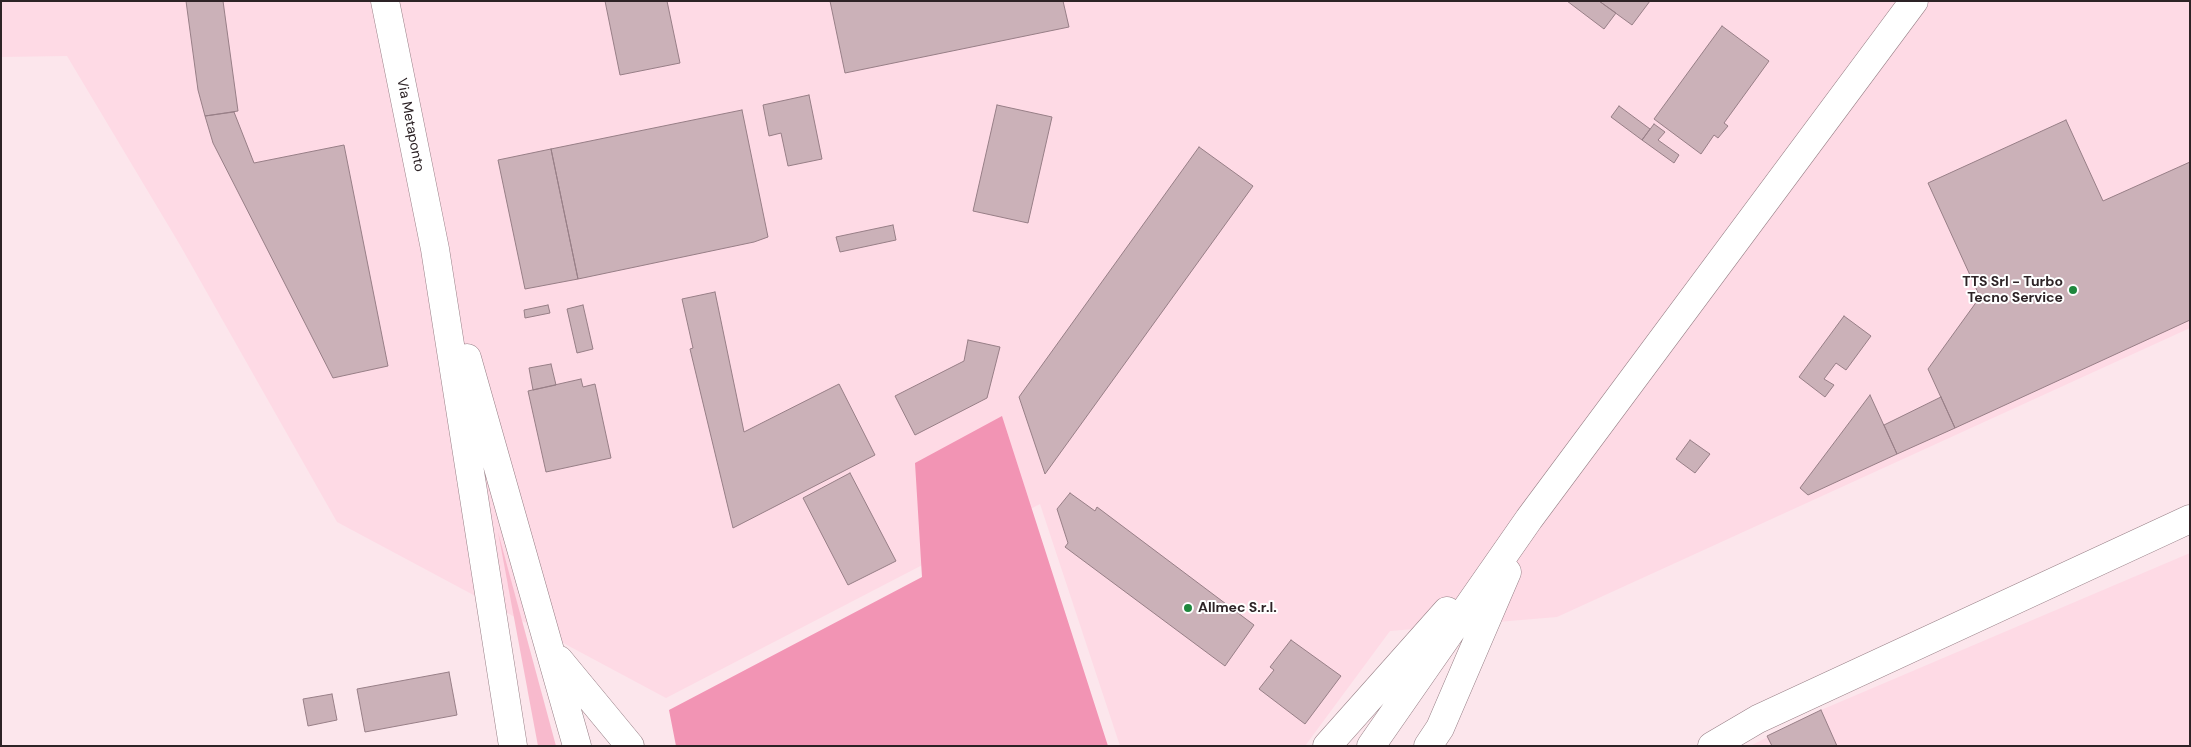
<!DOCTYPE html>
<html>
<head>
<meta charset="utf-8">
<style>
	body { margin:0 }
	#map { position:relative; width:2191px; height:747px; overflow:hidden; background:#fce6ec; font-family:"DM Sans",sans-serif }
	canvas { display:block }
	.frame { position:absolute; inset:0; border:2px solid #2d2326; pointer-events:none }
</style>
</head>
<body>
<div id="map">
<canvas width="2191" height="747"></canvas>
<div class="frame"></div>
</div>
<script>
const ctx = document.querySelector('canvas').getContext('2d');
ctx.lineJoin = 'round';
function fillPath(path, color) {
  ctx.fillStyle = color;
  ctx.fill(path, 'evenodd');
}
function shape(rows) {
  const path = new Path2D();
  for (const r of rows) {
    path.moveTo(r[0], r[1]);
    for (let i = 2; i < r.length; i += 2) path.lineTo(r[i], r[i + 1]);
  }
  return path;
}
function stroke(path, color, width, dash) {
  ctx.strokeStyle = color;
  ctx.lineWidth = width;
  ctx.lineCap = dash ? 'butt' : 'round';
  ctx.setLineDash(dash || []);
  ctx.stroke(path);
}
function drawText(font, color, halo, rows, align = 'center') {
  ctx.font = font + ' "DM Sans",sans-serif';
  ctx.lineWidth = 4;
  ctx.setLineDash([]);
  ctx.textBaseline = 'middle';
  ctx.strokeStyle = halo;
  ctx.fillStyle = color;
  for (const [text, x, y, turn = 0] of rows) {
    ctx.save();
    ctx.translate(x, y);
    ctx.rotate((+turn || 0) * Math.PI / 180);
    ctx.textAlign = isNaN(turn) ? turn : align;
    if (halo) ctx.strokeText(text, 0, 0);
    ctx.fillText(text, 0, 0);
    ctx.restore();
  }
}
fillPath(shape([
	[1,1,2190,1,2190,328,1557,617,1390,631,1305,746,1120,746,1040,504,666,698,337,522,180,245,67,56,1,57],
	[2190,553,2190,746,1750,746,1821,710]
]), '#fedae5');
fillPath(shape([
	[498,532,556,746,538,746]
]), '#f8bacd');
fillPath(shape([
	[1002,416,1108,746,676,746,669,710,922,577,915,463]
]), '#f294b4');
const building = shape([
	[186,1,223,1,238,111,205,116,198,90,186,1],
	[605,1,667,1,680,63,620,75,605,1],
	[830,1,1063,1,1069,27,845,73,830,1],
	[1567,1,1599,1,1616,13,1604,29,1567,1],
	[1599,1,1650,1,1632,25,1599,1],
	[1722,26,1769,61,1724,123,1728,126,1718,138,1714,135,1701,154,1654,119,1722,26],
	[809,95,822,159,788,166,781,133,769,136,763,105,809,95],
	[997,105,1052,117,1028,223,973,211,997,105],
	[1619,106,1650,129,1642,140,1611,117,1619,106],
	[742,110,768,237,754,242,578,279,551,149,742,110],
	[234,112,254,163,344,145,388,366,333,378,213,143,205,116,234,112],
	[2066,120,2103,201,2190,162,2190,320,1955,428,1928,369,1980,297,1928,183,2066,120],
	[1654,124,1665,132,1658,140,1679,155,1674,163,1642,140,1654,124],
	[1199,147,1253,186,1045,474,1019,397,1199,147],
	[551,149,578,279,525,289,498,160,551,149],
	[893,225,896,240,840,252,836,237,893,225],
	[715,292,744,432,839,384,875,455,733,528,690,349,693,348,682,299,715,292],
	[548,305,550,313,525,318,524,310,548,305],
	[583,305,593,349,577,353,567,309,583,305],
	[1844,316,1871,336,1846,370,1836,363,1824,379,1834,385,1825,397,1799,377,1844,316],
	[968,340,1000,347,987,398,915,435,895,396,964,361,968,340],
	[551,364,556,385,533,390,529,368,551,364],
	[581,379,583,387,595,384,611,458,546,472,528,391,581,379],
	[1870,395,1897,454,1808,495,1800,488,1870,395],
	[1941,397,1955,428,1897,454,1884,425,1941,397],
	[1690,440,1710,454,1695,473,1676,459,1690,440],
	[850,473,896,561,848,585,803,498,850,473],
	[1070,493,1095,511,1097,507,1254,625,1225,666,1065,547,1068,543,1057,509,1070,493],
	[1291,640,1341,676,1305,724,1259,689,1274,670,1270,667,1291,640],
	[449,672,457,715,365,732,357,689,449,672],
	[332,694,337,720,308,726,303,699,332,694],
	[1821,710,1837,746,1772,746,1767,736,1821,710]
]);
fillPath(building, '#cbb1b8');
stroke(building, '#987f87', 1);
const minor = shape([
	[1712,746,1758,719,2190,519]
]);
const major = shape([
	[385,1,435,249,513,746],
	[467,358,577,746],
	[559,660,630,746],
	[1327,746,1447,611],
	[1371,746,1529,519,1914,1],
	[1428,746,1440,728,1507,572]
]);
stroke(minor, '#977f86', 29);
stroke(major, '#977f86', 29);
stroke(minor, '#fff', 28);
stroke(major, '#fff', 28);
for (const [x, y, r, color] of [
	[2073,290,5,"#1f873d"],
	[1188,608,5,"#1f873d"]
]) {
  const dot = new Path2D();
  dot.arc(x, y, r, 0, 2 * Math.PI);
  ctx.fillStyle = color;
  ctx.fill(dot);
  stroke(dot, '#fff', 2);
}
drawText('14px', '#2d2326', '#fff', [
	["Via Metaponto",410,125,79]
]);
drawText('bold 14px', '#2d2326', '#fff', [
	["TTS Srl - Turbo",2063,282],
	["Tecno Service",2063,298],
	["Allmec S.r.l.",1198,608,"left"]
], 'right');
</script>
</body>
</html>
